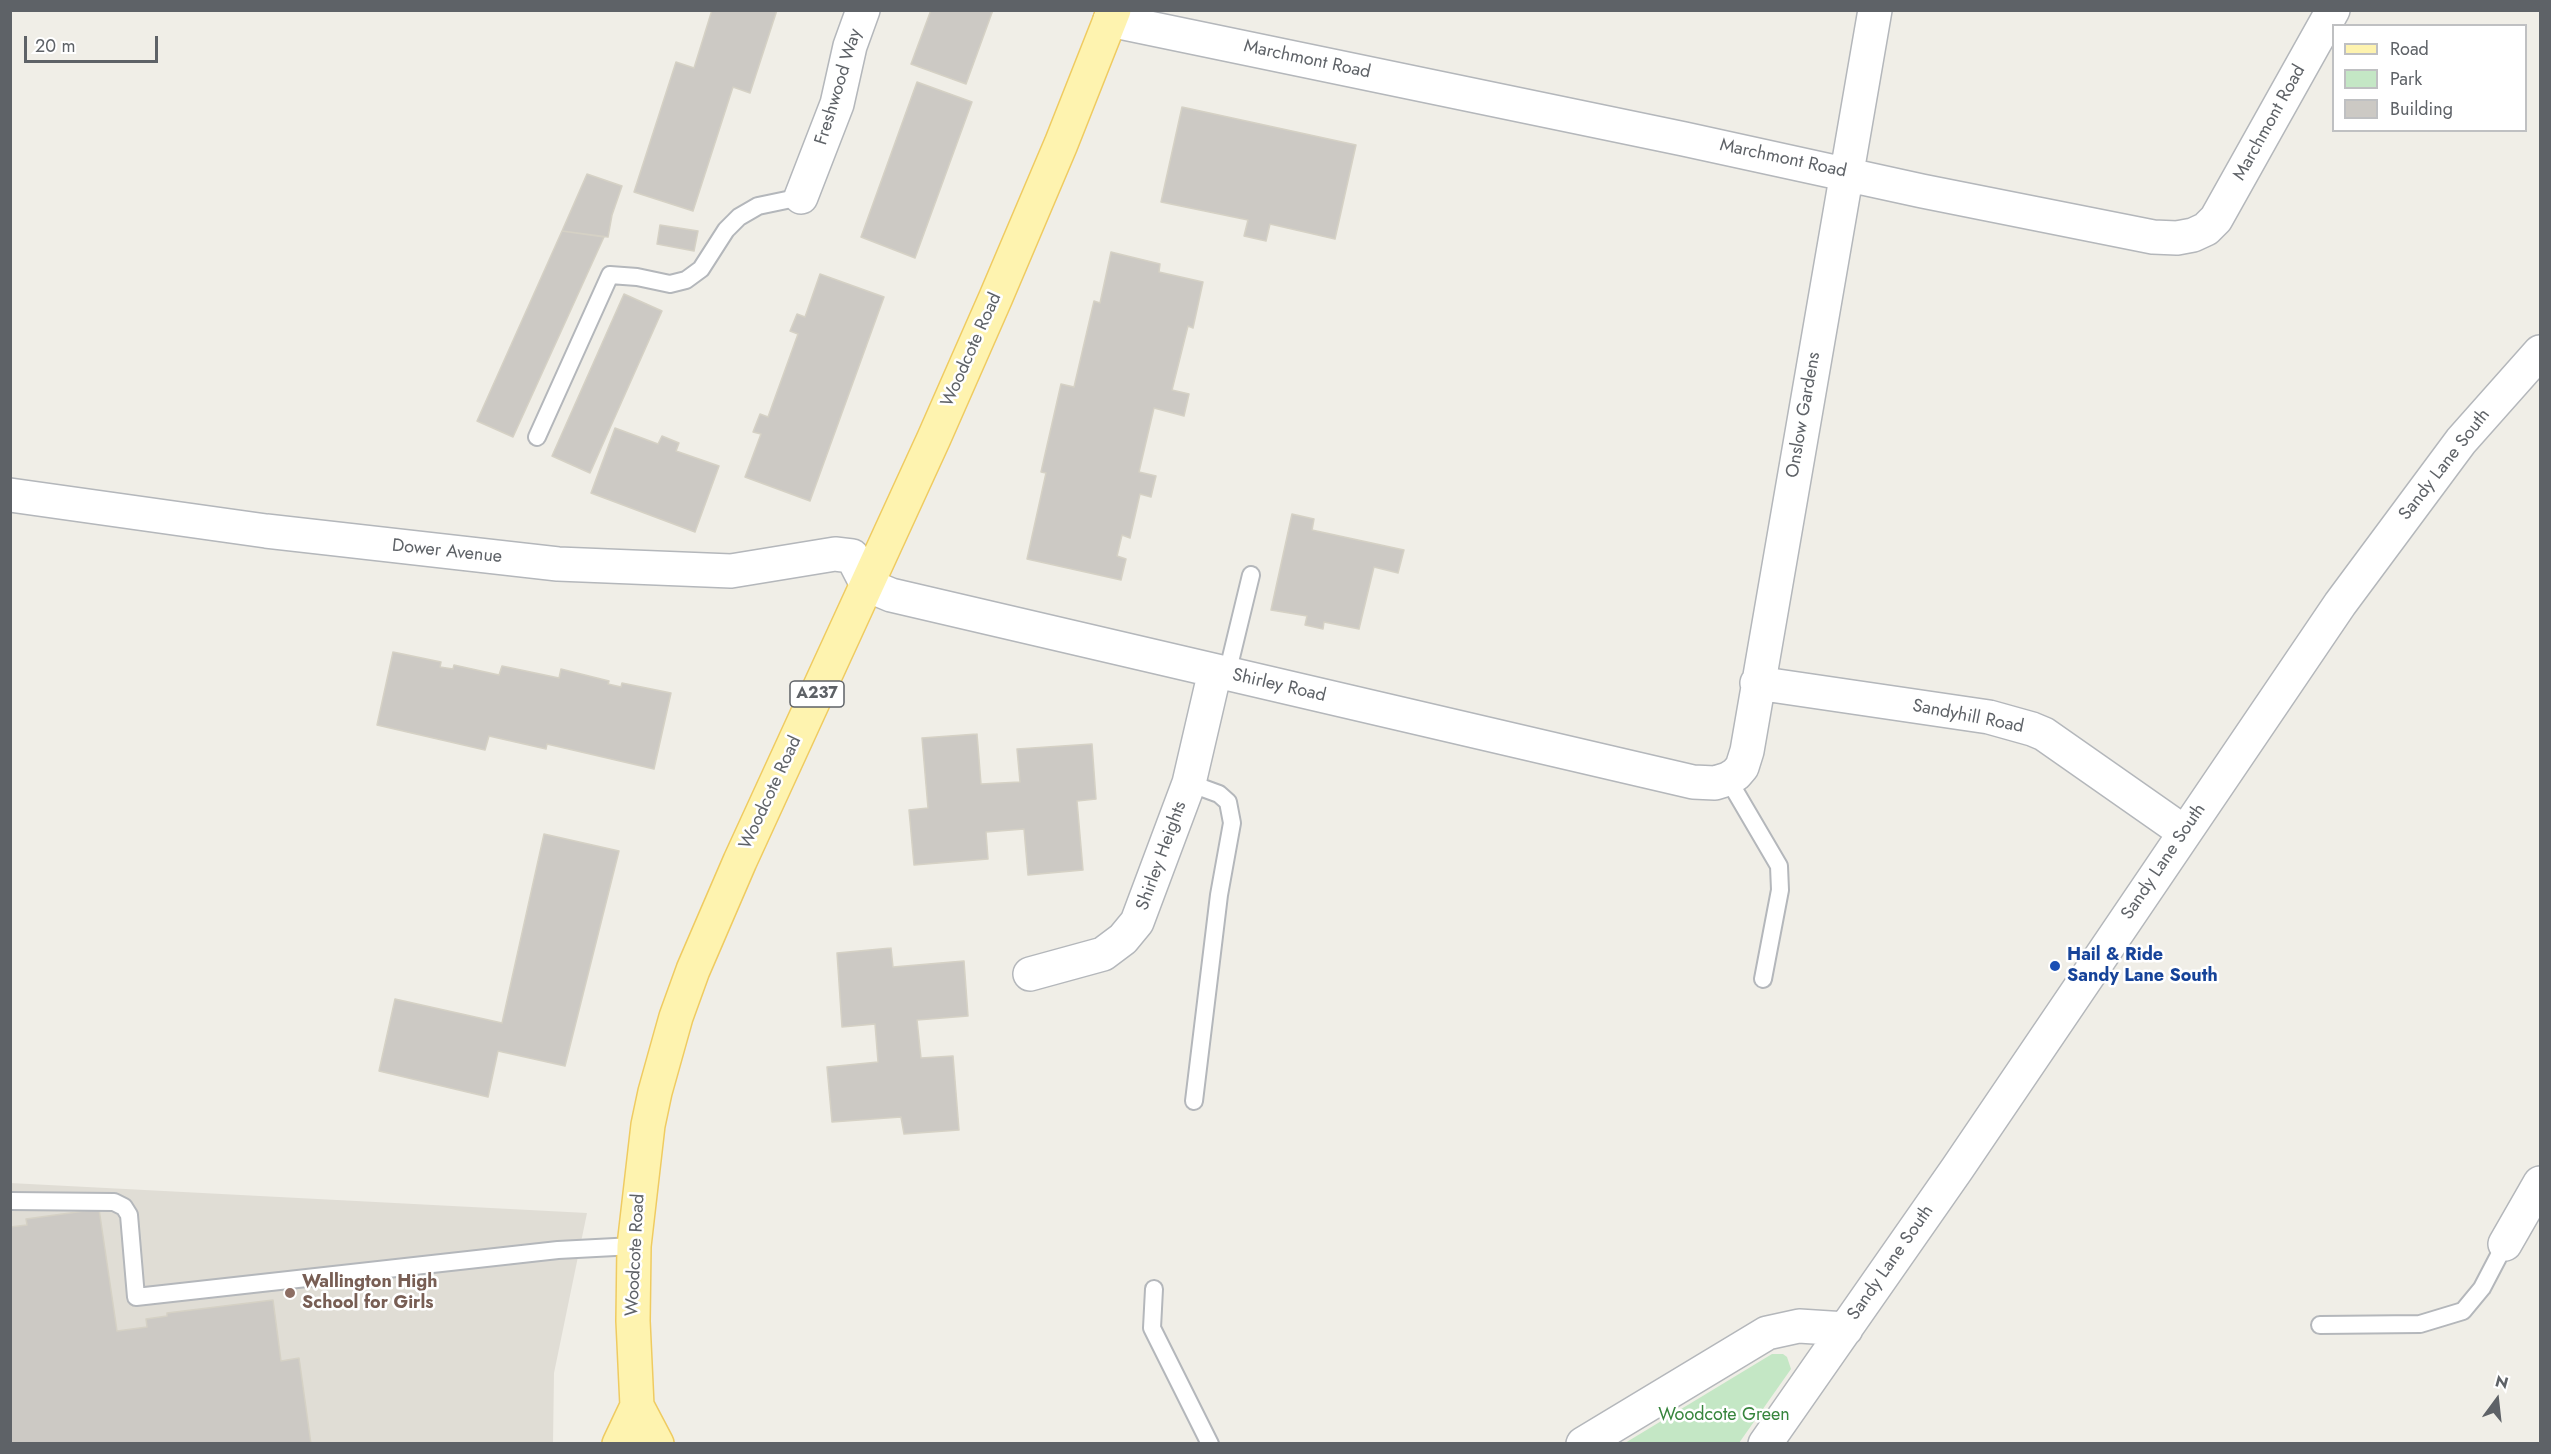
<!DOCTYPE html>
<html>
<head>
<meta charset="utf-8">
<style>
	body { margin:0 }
	#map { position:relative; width:2551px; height:1454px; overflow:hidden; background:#f0eee7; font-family:Jost,sans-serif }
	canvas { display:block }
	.frame { position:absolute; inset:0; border:12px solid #5e6267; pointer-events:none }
	.legend { position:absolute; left:2332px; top:24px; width:195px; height:108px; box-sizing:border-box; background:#fff; border:2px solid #bfc0c2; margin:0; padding:8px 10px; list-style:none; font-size:18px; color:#5e6267 }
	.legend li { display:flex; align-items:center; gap:12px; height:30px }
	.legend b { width:30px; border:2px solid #bfc0c2 }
	.north { position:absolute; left:2467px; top:1370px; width:60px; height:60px; -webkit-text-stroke:4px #fff; paint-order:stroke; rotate:15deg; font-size:16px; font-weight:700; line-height:24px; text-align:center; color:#5e6267 }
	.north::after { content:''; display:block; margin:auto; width:21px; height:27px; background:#5e6267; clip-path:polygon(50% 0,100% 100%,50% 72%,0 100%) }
	.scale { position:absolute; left:24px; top:36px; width:134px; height:27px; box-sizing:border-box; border:3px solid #5e6267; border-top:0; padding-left:8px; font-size:18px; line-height:21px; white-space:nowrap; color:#5e6267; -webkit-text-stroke:4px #fff; paint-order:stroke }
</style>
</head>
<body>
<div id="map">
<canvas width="2551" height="1454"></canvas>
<div class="frame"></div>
<ul class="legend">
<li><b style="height:8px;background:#fef3af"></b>Road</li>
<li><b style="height:16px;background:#c4e7c5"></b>Park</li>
<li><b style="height:16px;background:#ccc9c4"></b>Building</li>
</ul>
<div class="north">N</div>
<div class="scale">20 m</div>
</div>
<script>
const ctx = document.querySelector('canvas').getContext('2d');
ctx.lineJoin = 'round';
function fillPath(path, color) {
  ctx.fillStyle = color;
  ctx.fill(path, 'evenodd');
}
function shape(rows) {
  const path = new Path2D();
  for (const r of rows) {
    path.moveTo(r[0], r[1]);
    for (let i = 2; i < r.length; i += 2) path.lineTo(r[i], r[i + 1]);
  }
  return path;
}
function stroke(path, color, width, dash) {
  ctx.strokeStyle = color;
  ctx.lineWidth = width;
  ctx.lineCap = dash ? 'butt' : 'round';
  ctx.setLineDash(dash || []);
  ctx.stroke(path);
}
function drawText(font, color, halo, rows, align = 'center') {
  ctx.font = font + ' Jost,sans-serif';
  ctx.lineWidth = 5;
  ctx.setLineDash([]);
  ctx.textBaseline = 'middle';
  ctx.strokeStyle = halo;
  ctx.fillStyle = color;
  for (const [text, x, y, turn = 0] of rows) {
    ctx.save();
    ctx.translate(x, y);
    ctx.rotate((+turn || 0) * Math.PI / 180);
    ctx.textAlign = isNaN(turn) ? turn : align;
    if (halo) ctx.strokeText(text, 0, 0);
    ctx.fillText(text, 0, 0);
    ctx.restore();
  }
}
fillPath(shape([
	[10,1183,587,1213,554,1373,553,1443,11,1443]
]), '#e0ddd5');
fillPath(shape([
	[1772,1354,1783,1354,1787,1357,1791,1369,1739,1443,1625,1443]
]), '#c4e7c5');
const building = shape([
	[712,10,777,10,750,93,733,87,693,211,634,192,676,62,694,68,712,10],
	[931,10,993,10,966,84,911,64,931,10],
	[917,82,972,102,915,258,861,237,917,82],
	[1182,107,1356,145,1335,239,1270,224,1266,241,1244,236,1248,220,1161,202,1182,107],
	[587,174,622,186,612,215,608,237,562,231,587,174],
	[660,225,698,231,694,251,657,244,660,225],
	[562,231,604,237,513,437,477,421,562,231],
	[1111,252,1160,264,1159,272,1203,282,1193,328,1188,326,1172,390,1189,394,1184,416,1154,408,1139,472,1156,476,1151,497,1140,494,1130,538,1122,535,1117,556,1126,559,1121,580,1027,559,1046,473,1041,472,1061,384,1074,387,1094,301,1100,303,1111,252],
	[820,274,884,297,810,501,745,477,761,434,753,432,760,414,768,417,798,334,790,331,797,314,805,317,820,274],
	[624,294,662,311,590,473,552,456,624,294],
	[615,428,658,444,662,436,679,443,676,451,719,466,695,532,591,493,615,428],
	[1292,514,1314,519,1312,530,1404,550,1398,573,1374,567,1359,629,1324,622,1323,629,1305,625,1307,616,1271,610,1292,514],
	[393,652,441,662,440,667,453,669,454,665,499,675,502,666,559,678,561,669,609,681,608,684,621,687,622,683,671,693,654,769,547,744,546,749,489,736,485,750,377,725,393,652],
	[977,734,981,784,1020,782,1017,749,1092,744,1096,799,1077,801,1083,870,1028,875,1024,829,986,832,988,859,914,865,909,810,928,808,922,738,977,734],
	[544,834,619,851,565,1066,498,1051,488,1097,379,1071,395,999,502,1023,544,834],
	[891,948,893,967,964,961,968,1016,917,1020,921,1058,953,1056,959,1130,904,1134,901,1117,832,1122,827,1067,878,1062,875,1024,842,1027,837,953,891,948],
	[99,1209,117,1331,147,1327,146,1319,167,1316,167,1313,273,1300,281,1361,299,1358,311,1444,10,1444,10,1227,27,1225,26,1219,99,1209]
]);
fillPath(building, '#ccc9c4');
stroke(building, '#d5d1c5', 1.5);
const service = shape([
	[537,437,610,275,637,277,670,284,686,280,701,269,726,230,739,217,758,206,801,197],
	[1227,674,1251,575],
	[1728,779,1779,866,1780,890,1763,979],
	[1189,783,1219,794,1228,802,1232,823,1219,895,1194,1101],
	[10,1201,114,1202,124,1207,129,1215,136,1297,558,1250,634,1246],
	[1154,1289,1152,1328,1210,1444],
	[2320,1325,2420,1324,2463,1311,2482,1288,2505,1244]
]);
const minor = shape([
	[1110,20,1684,139,1922,191,2153,237,2177,238,2193,235,2206,229,2216,219,2333,10],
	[801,197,837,104,850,46,863,10],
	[10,495,266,531,558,564,731,571,835,554,852,556,867,585,891,595,1693,782,1715,783,1728,779,1736,774,1742,767,1747,751,1875,10],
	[1757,683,1989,717,2032,729,2044,734,2184,832],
	[1030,974,1103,954,1123,939,1137,922,1189,783,1215,671],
	[2505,1244,2540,1183]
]);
const tertiary = shape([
	[1583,1444,1767,1333,1799,1326,1846,1329],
	[1765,1444,1957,1169,2340,604,2461,441,2540,352]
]);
const primary = shape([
	[619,1444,637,1406],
	[657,1444,637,1406,633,1321,634,1246,648,1125,655,1092,676,1017,693,970,740,861,934,438,996,297,1061,144,1114,10]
]);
stroke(service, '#b4b7bb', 20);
stroke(minor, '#b4b7bb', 36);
stroke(tertiary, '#b4b7bb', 36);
stroke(primary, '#efcb61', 36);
stroke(service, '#fff', 16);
stroke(minor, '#fff', 33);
stroke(tertiary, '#fff', 33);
stroke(primary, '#fef3af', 33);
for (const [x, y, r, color] of [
	[2055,966,6,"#1a4fb4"],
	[290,1293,6,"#8d6e63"]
]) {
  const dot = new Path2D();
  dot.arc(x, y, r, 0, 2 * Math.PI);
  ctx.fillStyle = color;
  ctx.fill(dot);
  stroke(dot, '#fff', 2);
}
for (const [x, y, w] of [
	[817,694,54]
]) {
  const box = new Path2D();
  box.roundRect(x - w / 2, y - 13, w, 26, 4.5);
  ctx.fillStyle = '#fff';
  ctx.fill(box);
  stroke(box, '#5e6267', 1.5);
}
drawText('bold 16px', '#5e6267', null, [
	["A237",817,694]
]);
drawText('18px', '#5e6267', '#fff', [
	["Marchmont Road",1307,60,12],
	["Freshwood Way",839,87,-73],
	["Marchmont Road",2270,123,-61],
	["Marchmont Road",1783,159,12],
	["Woodcote Road",972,350,-66],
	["Onslow Gardens",1804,415,-80],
	["Sandy Lane South",2445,465,-52],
	["Dower Avenue",447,552,6],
	["Shirley Road",1279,686,13],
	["Sandyhill Road",1968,717,11],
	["Woodcote Road",771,793,-65],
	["Shirley Heights",1162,856,-70],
	["Sandy Lane South",2164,862,-56],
	["Woodcote Road",636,1255,-87],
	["Sandy Lane South",1891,1263,-55]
]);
drawText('bold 18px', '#164399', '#fff', [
	["Hail & Ride",2067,956],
	["Sandy Lane South",2067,977]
], 'left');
drawText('bold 18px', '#785e54', '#fff', [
	["Wallington High",302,1283],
	["School for Girls",302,1304]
], 'left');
drawText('18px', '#37853d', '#fff', [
	["Woodcote Green",1724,1416]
]);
</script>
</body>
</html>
